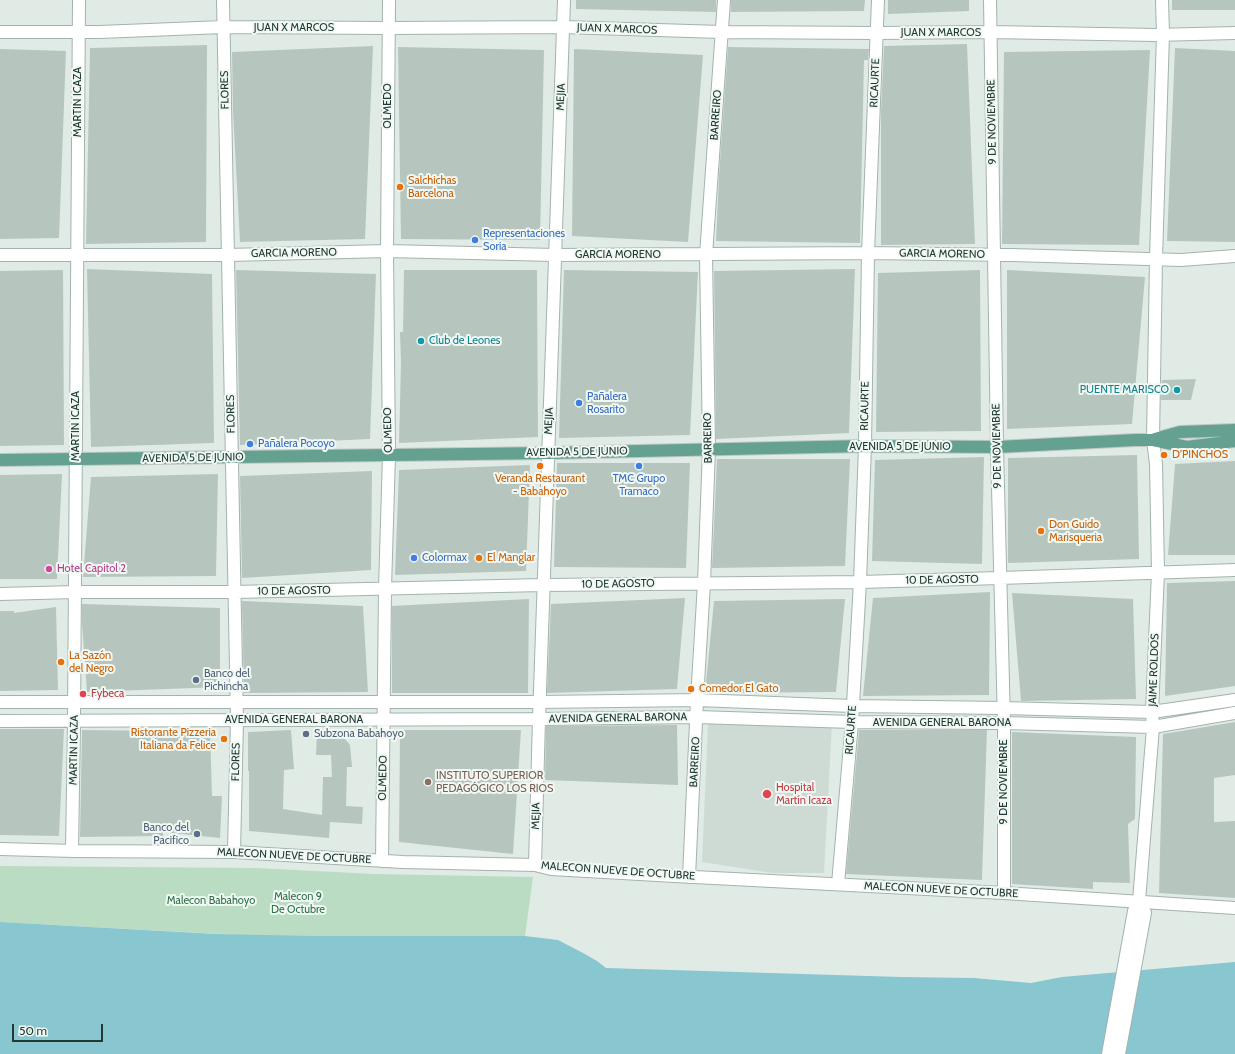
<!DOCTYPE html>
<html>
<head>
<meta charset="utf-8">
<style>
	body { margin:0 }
	#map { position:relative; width:1235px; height:1054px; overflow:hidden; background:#e0ebe6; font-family:Cabin,sans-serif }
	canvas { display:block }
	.scale { position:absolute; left:12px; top:1024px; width:91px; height:18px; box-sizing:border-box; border:2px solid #213b34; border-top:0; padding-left:5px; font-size:12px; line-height:14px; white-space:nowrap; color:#213b34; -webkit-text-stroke:3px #f1f8f4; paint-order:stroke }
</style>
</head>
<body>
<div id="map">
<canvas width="1235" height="1054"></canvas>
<div class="scale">50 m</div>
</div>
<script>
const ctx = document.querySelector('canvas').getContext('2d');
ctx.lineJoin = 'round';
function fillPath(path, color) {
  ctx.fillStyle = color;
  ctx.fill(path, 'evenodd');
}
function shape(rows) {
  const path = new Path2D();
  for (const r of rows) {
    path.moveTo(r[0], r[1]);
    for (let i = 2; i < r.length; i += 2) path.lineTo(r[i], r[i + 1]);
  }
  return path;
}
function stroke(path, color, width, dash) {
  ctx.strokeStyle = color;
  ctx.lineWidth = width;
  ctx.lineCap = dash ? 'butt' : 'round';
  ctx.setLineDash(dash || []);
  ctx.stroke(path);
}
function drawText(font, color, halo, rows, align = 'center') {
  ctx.font = font + ' Cabin,sans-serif';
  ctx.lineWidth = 4;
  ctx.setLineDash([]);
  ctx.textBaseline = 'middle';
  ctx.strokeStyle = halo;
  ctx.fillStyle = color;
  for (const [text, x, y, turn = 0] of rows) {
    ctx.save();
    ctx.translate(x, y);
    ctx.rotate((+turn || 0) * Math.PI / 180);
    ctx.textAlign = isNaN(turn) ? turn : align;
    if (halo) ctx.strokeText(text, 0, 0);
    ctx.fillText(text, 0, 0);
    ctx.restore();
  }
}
fillPath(shape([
	[708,723,832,725,824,873,772,873,702,862]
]), '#cedbd5');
fillPath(shape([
	[0,866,256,868,374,874,533,877,525,936,257,936,0,922]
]), '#b9dcc2');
fillPath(shape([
	[0,922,216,934,312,936,525,936,558,940,583,953,597,961,606,968,901,977,974,978,1031,983,1062,977,1235,962,1235,1054,0,1054]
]), '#88c6d0');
fillPath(shape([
	[576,0,716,0,716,12,576,9],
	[731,0,865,0,864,11,731,12],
	[888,0,969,0,969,11,888,14],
	[1172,0,1235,0,1235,10,1172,10],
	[967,44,975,244,881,245,881,112,884,46],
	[207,45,206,242,86,244,90,48],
	[373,46,365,239,240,242,233,112,232,52],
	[398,47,544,50,540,240,401,239],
	[728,47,869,49,868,60,864,60,860,243,716,241,719,176],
	[1175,48,1235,51,1235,242,1167,241],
	[0,49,66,51,59,238,0,239],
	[574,49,703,55,688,242,572,236],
	[1150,50,1139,245,1002,244,1004,52],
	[87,269,212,274,214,443,91,447],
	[855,269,849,433,716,439,714,271],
	[63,270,64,445,0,446,0,271],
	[236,270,376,274,370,439,240,445],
	[404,270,537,270,538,437,399,443,401,362,400,332,403,332],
	[564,270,698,272,690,435,559,438],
	[980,270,981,431,876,432,878,273],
	[1007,270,1145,277,1132,424,1007,429],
	[1196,379,1191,400,1161,400,1162,380],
	[1137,455,1139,559,1008,563,1008,458],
	[984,457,982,564,872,561,875,460],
	[717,459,850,459,845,566,712,568],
	[1235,461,1235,555,1168,555,1175,464],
	[557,463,690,463,686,568,554,567],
	[530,465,526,571,395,575,399,470],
	[372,471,371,570,242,578,240,476],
	[62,474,57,579,0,579,0,475],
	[218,474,216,576,83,577,91,477],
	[1235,581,1235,686,1165,696,1167,583],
	[990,592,989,695,863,696,873,598],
	[1012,593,1133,599,1136,699,1021,701],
	[685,598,677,689,547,693,551,604],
	[529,599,528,693,392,693,392,606],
	[845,599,836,692,705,693,714,601],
	[242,601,363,606,368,692,244,693],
	[82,604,220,608,220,687,87,692,82,623],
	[56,607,58,690,0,691,0,611,14,611,14,613],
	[1235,722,1235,775,1214,778,1214,822,1235,821,1235,898,1159,893,1163,734],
	[677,725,678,785,545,780,546,726],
	[0,729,64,729,59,836,0,835],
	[210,729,212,796,222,796,220,838,163,832,163,836,80,837,82,730,168,731,168,730],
	[291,730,294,769,284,770,283,809,322,815,323,777,332,777,331,755,316,755,317,734,340,733,350,745,352,767,347,767,346,806,363,807,362,824,330,822,329,838,249,831,249,771,248,771,248,732],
	[400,730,521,730,513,854,399,842],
	[859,730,987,730,982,880,846,874],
	[1012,732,1136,737,1135,819,1128,824,1130,883,1093,882,1093,889,1012,884]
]), '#b6c6bf');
const street = shape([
	[223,0,237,720,234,852],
	[990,0,997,447,1004,723,1004,893],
	[0,32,100,32,223,27,388,28,563,27,721,32,877,33,991,32,1155,35,1235,33],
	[0,255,228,255,387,251,555,255,868,253,1012,255,1181,260,1235,256],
	[0,594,75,592,234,592,543,585,860,582,1000,578,1235,570],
	[0,702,539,702,697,700,852,706,1003,708,1152,712,1235,700],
	[0,721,539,719,697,717,852,722,1004,723,1153,727,1235,713],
	[0,849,75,851,234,852,403,862,535,865,551,869,675,876,1004,893,1235,908],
	[72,851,74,721,79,0],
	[382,861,385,588,389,455,387,251,389,0],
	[535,865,539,719,564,0],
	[689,877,697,700,704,583,709,449,706,255,724,0],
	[838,884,852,722,860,582,865,446,868,253,878,0],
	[1108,1054,1134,911,1139,901,1153,727,1152,712,1158,572,1156,464,1153,440,1156,258,1163,34,1162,0],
	[1119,1054,1145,913,1139,901]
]);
const primary = shape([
	[1155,439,1180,432,1235,430],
	[0,460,548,453,865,446,997,447,1135,440,1153,440,1187,447,1235,441]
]);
stroke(street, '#a3b3ad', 14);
stroke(primary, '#c1c8c6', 14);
stroke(street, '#fff', 12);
stroke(primary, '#65a190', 12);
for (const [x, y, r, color] of [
	[400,187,4,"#e8710a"],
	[475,240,4,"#3f7fe0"],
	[421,341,4,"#0f9aa8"],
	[1177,390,4,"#0f9aa8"],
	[579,403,4,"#3f7fe0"],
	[250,444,4,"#3f7fe0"],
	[1164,455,4,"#e8710a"],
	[540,466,4,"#e8710a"],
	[639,466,4,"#3f7fe0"],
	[1041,531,4,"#e8710a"],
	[414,558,4,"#3f7fe0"],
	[479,558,4,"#e8710a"],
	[49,569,4,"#d1479c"],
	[61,662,4,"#e8710a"],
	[196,680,4,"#5c6f8a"],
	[691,689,4,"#e8710a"],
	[83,694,4,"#e0444e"],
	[306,734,4,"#5c6f8a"],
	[224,739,4,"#e8710a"],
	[428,782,4,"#8d6e63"],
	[767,794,5,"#e0444e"],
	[197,834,4,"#5c6f8a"]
]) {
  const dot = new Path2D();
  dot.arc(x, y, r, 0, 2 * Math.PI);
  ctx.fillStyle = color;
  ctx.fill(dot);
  stroke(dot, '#f1f8f4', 1.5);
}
drawText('11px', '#213b34', '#f1f8f4', [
	["JUAN X MARCOS",294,28],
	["JUAN X MARCOS",617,29,2],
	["JUAN X MARCOS",941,33],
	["RICAURTE",875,83,-88],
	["FLORES",225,90,-91],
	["MEJIA",561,97,-88],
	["MARTIN ICAZA",78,102,-90],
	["OLMEDO",388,106,-90],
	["BARREIRO",716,115,-86],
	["9 DE NOVIEMBRE",992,122,-91],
	["GARCIA MORENO",294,253,-1],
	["GARCIA MORENO",942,254,1],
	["GARCIA MORENO",618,255],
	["RICAURTE",865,406,-89],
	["FLORES",231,414,-91],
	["MEJIA",549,421,-88],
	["MARTIN ICAZA",76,426,-90],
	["OLMEDO",388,430,-91],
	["BARREIRO",708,438,-91],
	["9 DE NOVIEMBRE",997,446,-91],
	["AVENIDA 5 DE JUNIO",900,447],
	["AVENIDA 5 DE JUNIO",577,452,-1],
	["AVENIDA 5 DE JUNIO",193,458,-1],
	["10 DE AGOSTO",942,580,-1],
	["10 DE AGOSTO",618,584,-1],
	["10 DE AGOSTO",294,591,-1],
	["JAIME ROLDOS",1154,670,-88],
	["AVENIDA GENERAL BARONA",618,718,-1],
	["AVENIDA GENERAL BARONA",294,720],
	["AVENIDA GENERAL BARONA",942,723],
	["RICAURTE",851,730,-86],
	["MARTIN ICAZA",74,750,-89],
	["FLORES",236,762,-89],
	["BARREIRO",695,762,-87],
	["OLMEDO",383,778,-89],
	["9 DE NOVIEMBRE",1004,782,-90],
	["MEJIA",536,816,-89],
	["MALECON NUEVE DE OCTUBRE",294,856,3],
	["MALECON NUEVE DE OCTUBRE",618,871,4],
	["MALECON NUEVE DE OCTUBRE",941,890,3]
]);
drawText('11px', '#c56008', '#f1f8f4', [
	["Salchichas",408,181],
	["Barcelona",408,194],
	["D'PINCHOS",1172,455],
	["Veranda Restaurant",540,479,"center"],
	["- Babahoyo",540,492,"center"],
	["Don Guido",1049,525],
	["Marisqueria",1049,538],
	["El Manglar",487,558],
	["La Sazón",69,656],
	["del Negro",69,669],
	["Comedor El Gato",699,689],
	["Ristorante Pizzeria",216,733,"right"],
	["Italiana da Felice",216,746,"right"]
], 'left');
drawText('11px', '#366cbe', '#f1f8f4', [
	["Representaciones",483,234],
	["Soria",483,247],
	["Pañalera",587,397],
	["Rosarito",587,410],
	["Pañalera Pocoyo",258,444],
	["TMC Grupo",639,479,"center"],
	["Tramaco",639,492,"center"],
	["Colormax",422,558]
], 'left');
drawText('11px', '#0d838f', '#f1f8f4', [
	["Club de Leones",429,341],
	["PUENTE MARISCO",1169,390,"right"]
], 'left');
drawText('11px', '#b23c85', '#f1f8f4', [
	["Hotel Capitol 2",57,569]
], 'left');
drawText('11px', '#4e5e75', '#f1f8f4', [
	["Banco del",204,674],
	["Pichincha",204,687],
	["Subzona Babahoyo",314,734],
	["Banco del",189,828,"right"],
	["Pacifico",189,841,"right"]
], 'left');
drawText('11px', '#be3a42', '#f1f8f4', [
	["Fybeca",91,694],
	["Hospital",776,788],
	["Martín Icaza",776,801]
], 'left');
drawText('11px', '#785e54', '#f1f8f4', [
	["INSTITUTO SUPERIOR",436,776],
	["PEDAGÓGICO LOS RIOS",436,789]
], 'left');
drawText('11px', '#2b7246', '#f1f8f4', [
	["Malecon 9",298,897],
	["De Octubre",298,910],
	["Malecon Babahoyo",211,901]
]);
</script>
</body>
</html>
